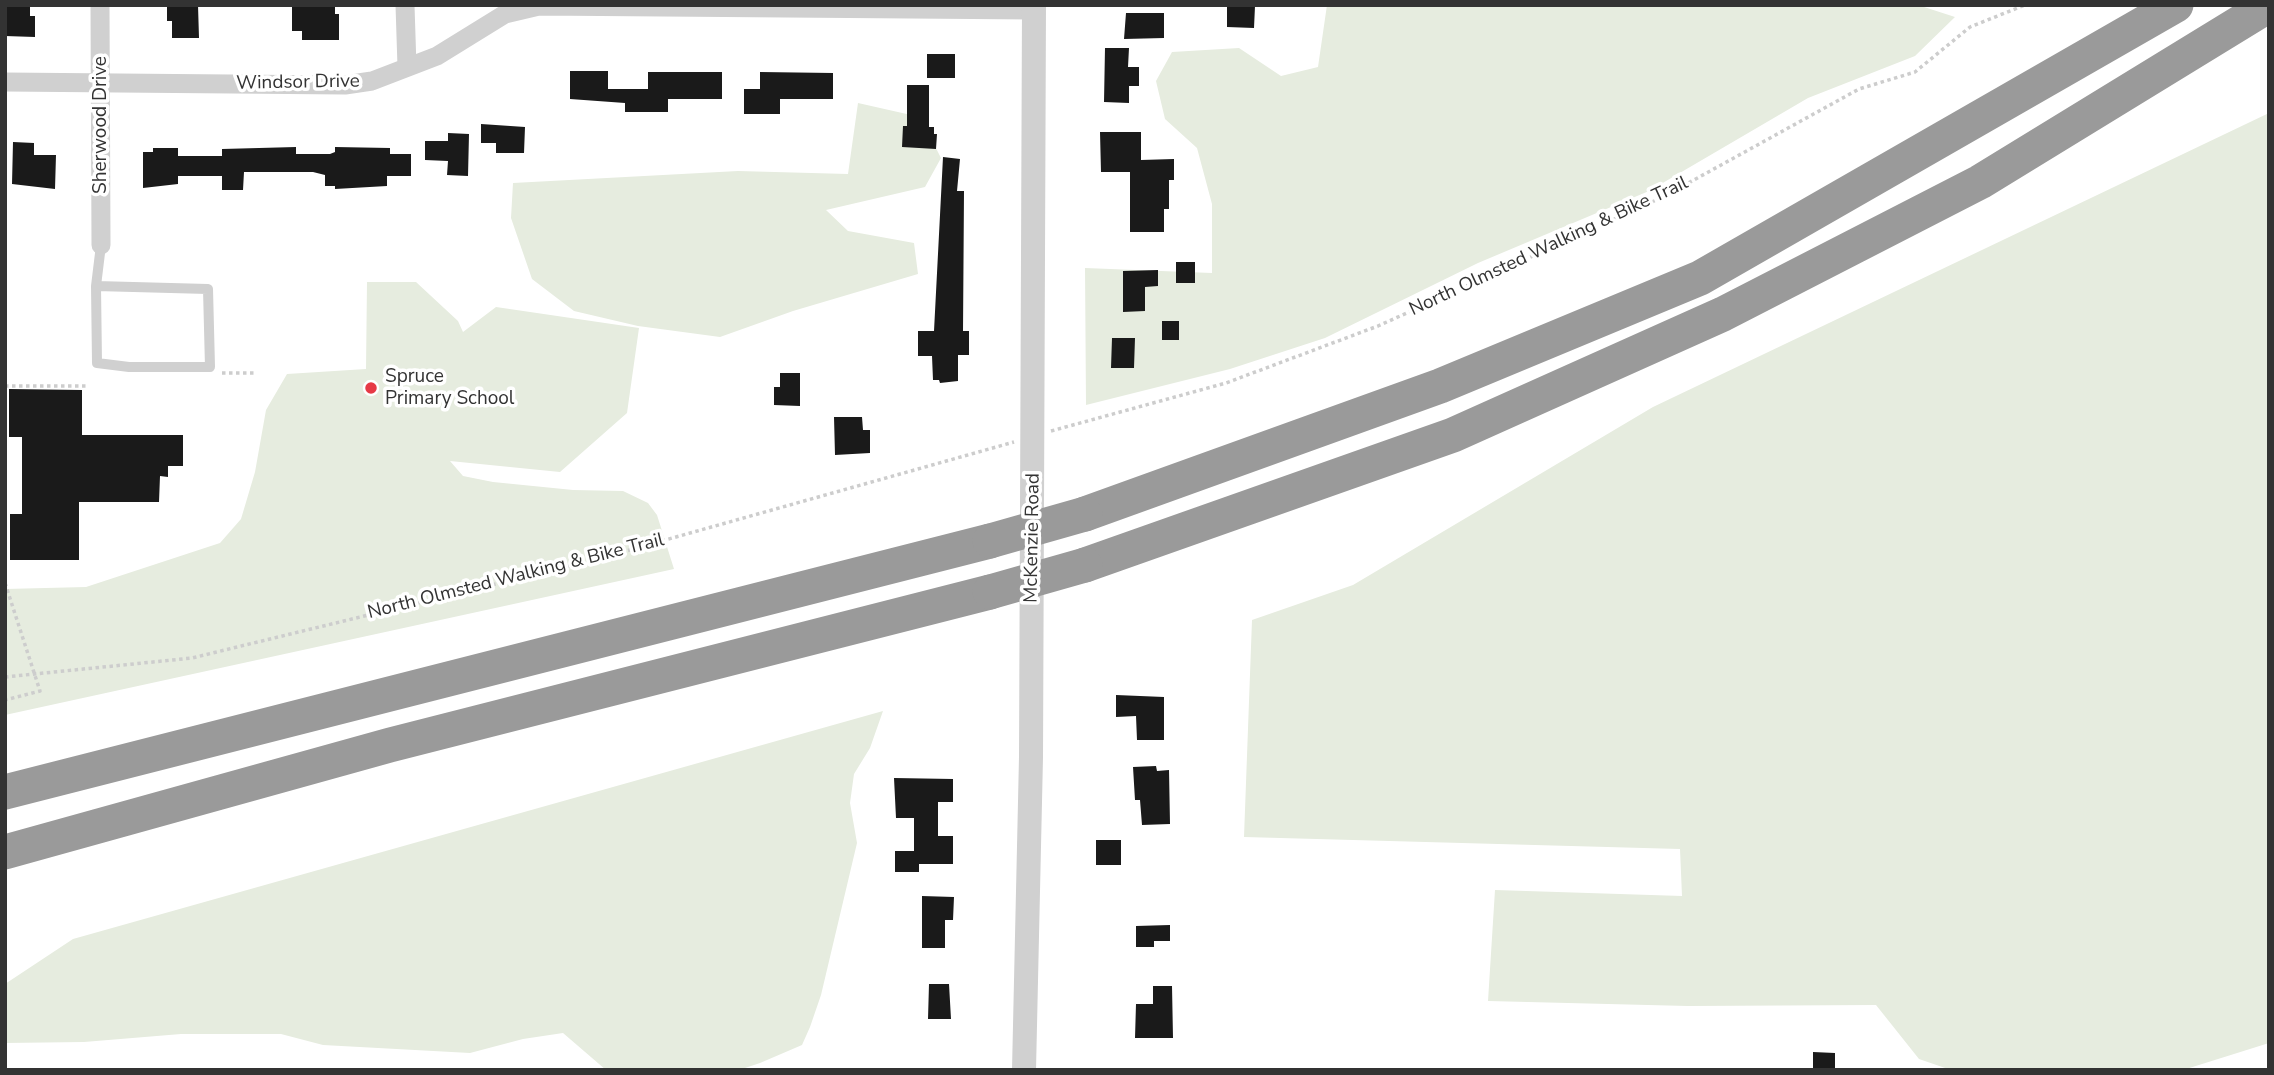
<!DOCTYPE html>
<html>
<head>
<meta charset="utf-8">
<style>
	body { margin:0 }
	#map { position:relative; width:2274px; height:1075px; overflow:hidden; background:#fff; font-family:"Nunito Sans",sans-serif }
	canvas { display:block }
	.frame { position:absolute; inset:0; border:7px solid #333; pointer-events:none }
</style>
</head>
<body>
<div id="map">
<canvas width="2274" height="1075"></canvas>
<div class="frame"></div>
</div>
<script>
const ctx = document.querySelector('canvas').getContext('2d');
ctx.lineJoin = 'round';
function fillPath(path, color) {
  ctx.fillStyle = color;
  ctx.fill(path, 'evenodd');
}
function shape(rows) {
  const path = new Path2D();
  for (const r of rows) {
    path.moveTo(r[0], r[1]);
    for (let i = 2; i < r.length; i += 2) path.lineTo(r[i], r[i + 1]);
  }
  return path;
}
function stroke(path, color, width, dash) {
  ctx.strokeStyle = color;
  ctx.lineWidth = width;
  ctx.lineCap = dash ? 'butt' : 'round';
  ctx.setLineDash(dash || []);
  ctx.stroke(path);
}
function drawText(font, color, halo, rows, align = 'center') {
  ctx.font = font + ' "Nunito Sans",sans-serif';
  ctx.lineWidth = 7;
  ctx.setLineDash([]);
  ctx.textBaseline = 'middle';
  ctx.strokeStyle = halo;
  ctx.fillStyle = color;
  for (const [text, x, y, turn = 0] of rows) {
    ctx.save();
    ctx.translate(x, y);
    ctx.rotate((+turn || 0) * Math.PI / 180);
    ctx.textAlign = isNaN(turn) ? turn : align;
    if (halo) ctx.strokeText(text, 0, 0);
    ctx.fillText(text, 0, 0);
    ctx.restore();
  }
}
fillPath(shape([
	[1327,5,1905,5,1921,6,1955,17,1915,56,1808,98,1649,191,1478,263,1325,338,1230,369,1086,405,1085,268,1212,273,1212,204,1197,148,1165,119,1156,81,1172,52,1239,48,1281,76,1318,67],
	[858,103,920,117,941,158,925,187,826,210,848,231,914,243,918,274,793,311,720,337,638,326,574,311,532,279,511,218,513,183,738,171,848,174],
	[2269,113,2269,1043,2183,1070,1951,1070,1919,1059,1876,1005,1688,1006,1488,1001,1495,890,1682,896,1680,849,1244,837,1252,620,1353,585,1653,407],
	[367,282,416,282,458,321,463,332,496,307,639,328,627,413,560,472,450,461,463,476,493,482,573,490,623,491,648,503,657,515,674,569,5,715,5,589,86,587,220,543,241,519,255,472,266,410,287,374,366,369],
	[883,711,870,748,854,774,850,803,857,843,821,995,810,1027,802,1045,760,1063,739,1070,606,1070,563,1033,523,1039,470,1053,323,1045,281,1034,181,1034,84,1042,5,1043,5,984,73,939]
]), '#e6ecdf');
fillPath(shape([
	[5,5,30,5,30,16,35,16,35,37,5,36],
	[167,5,198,5,199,38,172,38,172,21,167,21],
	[292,5,335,5,335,14,339,14,339,40,302,40,302,31,292,31],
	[1227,6,1255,6,1254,28,1227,27],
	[1126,13,1164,13,1164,38,1124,39],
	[1105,48,1129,48,1128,67,1139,67,1139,86,1129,86,1129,103,1104,102],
	[927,54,955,54,955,78,927,78],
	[570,71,608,71,608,89,648,89,648,72,722,72,722,99,668,99,668,112,625,112,625,103,570,99],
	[760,72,833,73,833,99,780,99,780,114,744,114,744,89,760,89],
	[907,85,929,85,929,127,934,127,934,134,937,134,936,149,902,147,903,126,907,126],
	[481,124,525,127,524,153,496,153,496,143,481,143],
	[1100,132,1141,132,1141,160,1174,159,1174,180,1169,180,1169,209,1164,209,1164,232,1130,232,1130,172,1101,172],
	[448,133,469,134,468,176,447,175,448,161,425,160,425,141,448,141],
	[13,142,34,143,34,155,56,155,55,189,12,184],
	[296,147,296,154,330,154,335,152,335,147,390,148,390,154,411,154,411,176,387,176,387,186,335,189,335,186,325,186,325,175,313,172,244,172,243,190,222,190,222,176,178,176,178,184,143,188,143,152,153,152,153,148,178,148,178,156,222,156,222,149],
	[943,157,960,159,957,191,964,191,963,331,969,331,969,355,958,355,958,381,940,383,939,380,933,380,932,356,918,356,918,331,934,331],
	[1176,262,1195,262,1195,283,1176,283],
	[1158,270,1158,286,1145,287,1145,311,1123,312,1123,271],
	[1162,321,1179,321,1179,340,1162,340],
	[1112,338,1135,338,1134,368,1111,368],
	[780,373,800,373,800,406,774,405,774,387,780,387],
	[9,389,82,390,82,435,183,435,183,466,168,466,168,477,160,476,159,502,79,502,79,560,10,560,10,514,22,514,22,437,9,437],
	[834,417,862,417,863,430,870,430,870,453,835,455],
	[1116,695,1164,697,1164,740,1137,740,1136,716,1116,717],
	[1156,766,1157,771,1169,770,1170,824,1142,825,1140,800,1135,800,1133,767],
	[894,778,953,779,953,802,938,802,938,836,953,836,953,864,919,864,919,872,895,872,895,851,914,851,914,818,896,818],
	[1096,840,1121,840,1121,865,1096,865],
	[922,896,954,897,953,920,945,920,945,948,922,948],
	[1170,925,1170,941,1154,941,1154,947,1136,947,1136,926],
	[929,984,949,984,951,1019,928,1019],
	[1153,986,1172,986,1173,1038,1135,1038,1136,1004,1153,1004],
	[1813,1052,1835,1053,1835,1070,1813,1070]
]), '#1a1a1a');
stroke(shape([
	[222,373,254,373],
	[5,386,87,386],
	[1051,431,1226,383,1378,326,1663,197,1859,89,1915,72,1970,27,2025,5],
	[5,583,40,691,5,700],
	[5,677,192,658,594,560,1014,442]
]), '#cdcdcd', 3.5, [3.5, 3.5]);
stroke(shape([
	[96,286,208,289,210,367,129,367,97,363,96,286,101,245]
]), '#d0d0d0', 10);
stroke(shape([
	[100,5,101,245],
	[405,5,407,67],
	[5,82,345,85,372,81,437,56,505,14,539,6,1034,10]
]), '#d0d0d0', 19);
stroke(shape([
	[1024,1070,1031,757,1034,5]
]), '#d0d0d0', 24);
stroke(shape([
	[1085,514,1440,386,1700,278,2176,5],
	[1085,565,1453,435,1723,314,1980,182,2269,5],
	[5,792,990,541],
	[5,852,390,745,990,592]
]), '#9a9a9a', 35);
stroke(shape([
	[990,541,1085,514],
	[990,592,1085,565]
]), '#9a9a9a', 35);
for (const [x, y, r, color] of [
	[371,388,7,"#e63946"]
]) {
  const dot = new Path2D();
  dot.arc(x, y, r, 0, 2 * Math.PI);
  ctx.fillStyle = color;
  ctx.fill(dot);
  stroke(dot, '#fff', 2.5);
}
drawText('19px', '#333', '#fff', [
	["Windsor Drive",298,83,-1],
	["Sherwood Drive",101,125,-90],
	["North Olmsted Walking & Bike Trail",1549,247,-25],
	["McKenzie Road",1033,538,-89],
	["North Olmsted Walking & Bike Trail",516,577,-14]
]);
drawText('19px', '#333', '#fff', [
	["Spruce",385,377],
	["Primary School",385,399]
], 'left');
</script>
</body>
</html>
